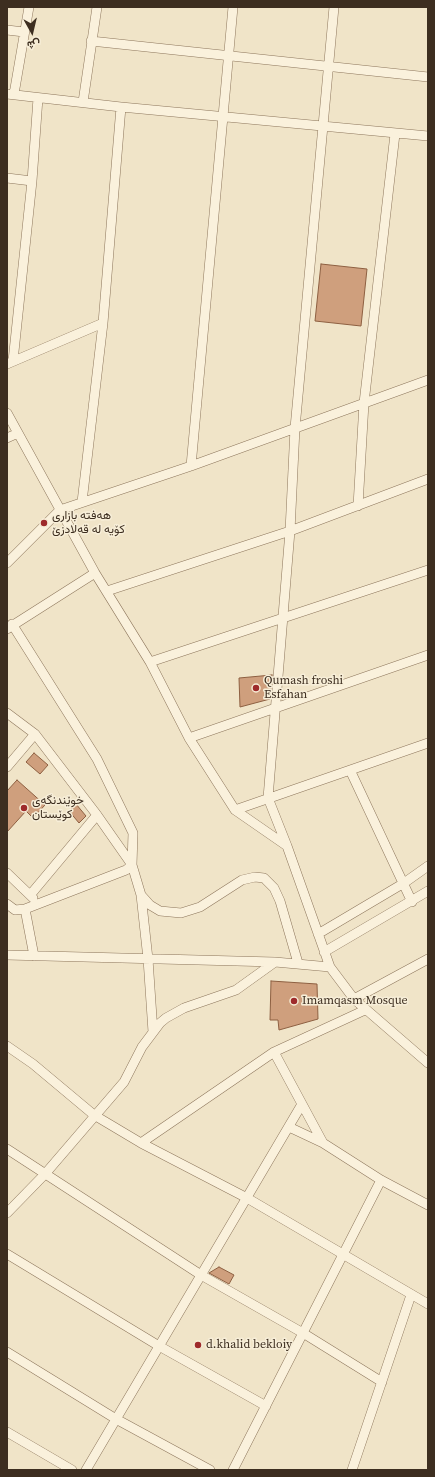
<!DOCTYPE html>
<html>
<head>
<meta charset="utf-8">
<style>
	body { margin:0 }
	#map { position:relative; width:435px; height:1477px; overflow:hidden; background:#f0e4c8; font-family:"Source Serif 4",Vazirmatn,serif }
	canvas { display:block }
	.frame { position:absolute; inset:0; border:8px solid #3d2e20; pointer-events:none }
	.north { position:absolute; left:12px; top:12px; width:40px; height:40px; -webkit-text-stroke:3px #f7eed8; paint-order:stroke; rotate:172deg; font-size:11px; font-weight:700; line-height:16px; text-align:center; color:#3d2e20 }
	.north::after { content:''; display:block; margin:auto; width:14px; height:18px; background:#3d2e20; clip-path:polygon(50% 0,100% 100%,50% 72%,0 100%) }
</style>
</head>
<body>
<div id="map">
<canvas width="435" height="1477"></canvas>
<div class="frame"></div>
<div class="north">ش</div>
</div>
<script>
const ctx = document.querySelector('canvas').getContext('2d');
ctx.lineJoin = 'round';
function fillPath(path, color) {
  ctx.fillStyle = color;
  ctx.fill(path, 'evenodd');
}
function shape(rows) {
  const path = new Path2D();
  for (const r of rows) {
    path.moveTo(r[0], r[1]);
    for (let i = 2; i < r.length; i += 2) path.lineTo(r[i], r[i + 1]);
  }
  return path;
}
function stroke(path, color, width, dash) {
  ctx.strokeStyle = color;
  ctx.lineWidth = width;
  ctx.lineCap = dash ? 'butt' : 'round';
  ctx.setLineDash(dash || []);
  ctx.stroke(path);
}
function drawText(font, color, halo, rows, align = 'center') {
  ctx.font = font + ' "Source Serif 4",Vazirmatn,serif';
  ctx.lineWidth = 3;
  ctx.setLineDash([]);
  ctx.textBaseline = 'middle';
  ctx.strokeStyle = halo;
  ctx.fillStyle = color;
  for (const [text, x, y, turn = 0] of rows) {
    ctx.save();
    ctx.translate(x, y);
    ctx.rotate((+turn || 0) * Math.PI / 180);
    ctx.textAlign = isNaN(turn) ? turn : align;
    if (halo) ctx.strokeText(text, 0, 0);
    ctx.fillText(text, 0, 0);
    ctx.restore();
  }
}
const building = shape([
	[321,264,367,269,361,326,315,321,321,264],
	[272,675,270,699,240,707,239,678,272,675],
	[34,753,48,765,40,774,26,762,34,753],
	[17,780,45,805,33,818,26,811,7,832,7,791,17,780],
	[76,804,86,816,79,823,69,811,76,804],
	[271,981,317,984,318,1019,279,1030,278,1020,270,1020,271,981],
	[219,1267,234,1275,229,1284,209,1273,219,1267]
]);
fillPath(building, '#cf9f7d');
stroke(building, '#8d5f41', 1);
const street = shape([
	[7,30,24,32],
	[91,41,428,77],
	[7,94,121,107,428,136],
	[14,94,29,7],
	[83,102,97,7],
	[7,178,32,181],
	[13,361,32,181,38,98],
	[7,364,103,323],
	[7,413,95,573,150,662,189,738,235,810,287,846,330,967,354,999,428,1063],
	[7,438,18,433],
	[191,466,233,7],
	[82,502,103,323,121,107],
	[358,506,364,403,395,134],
	[7,563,60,510,191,466,428,380],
	[107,591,290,531,428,479],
	[12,624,97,759,133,833,132,865],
	[7,629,95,573],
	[150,662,428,570],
	[7,713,35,734,97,815,132,865],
	[189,738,428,655],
	[7,767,35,734],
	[350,770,412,902],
	[235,810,428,743],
	[287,846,268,798,290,531,295,428,334,7],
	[7,873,33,898],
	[31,894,97,815],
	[141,895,150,905,160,911,181,913,200,907,242,880,255,877,264,878,274,888,280,901,298,963],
	[7,904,15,910,25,909,126,870,132,865,141,895,148,959,153,1032],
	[25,909,34,956],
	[318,934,404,883,428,866],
	[324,952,428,891],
	[7,955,275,962],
	[354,999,428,959],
	[7,1046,33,1064,94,1115,141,1143,247,1198,428,1304],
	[274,1052,323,1143],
	[289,1127,323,1143,381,1180,428,1205],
	[141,1143,274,1052,365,1010],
	[7,1149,201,1275,303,1333,382,1382],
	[7,1213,45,1174,124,1082,142,1047,160,1023,166,1018,184,1008,236,990,275,962,330,967],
	[7,1254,159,1346,266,1406],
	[7,1352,116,1419,210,1470],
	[7,1432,72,1470],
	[86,1470,302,1104],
	[233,1470,381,1180],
	[352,1470,411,1295]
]);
stroke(street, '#8d765c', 10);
stroke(street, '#faf1dc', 9);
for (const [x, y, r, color] of [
	[44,523,4,"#9e2a2b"],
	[256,688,4,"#9e2a2b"],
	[24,808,4,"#9e2a2b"],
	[294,1001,4,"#9e2a2b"],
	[198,1345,4,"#9e2a2b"]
]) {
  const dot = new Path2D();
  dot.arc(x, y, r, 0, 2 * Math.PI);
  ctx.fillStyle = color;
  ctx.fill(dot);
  stroke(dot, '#f7eed8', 1.5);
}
drawText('12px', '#3d2e20', '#f7eed8', [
	["هەفتە بازاری",52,516],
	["کۆیە لە قەلادزێ",52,530],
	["Qumash froshi",264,681],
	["Esfahan",264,695],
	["خوێندنگەی",32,801],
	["کوێستان",32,815],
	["Imamqasm Mosque",302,1001],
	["d.khalid bekloiy",206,1345]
], 'left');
</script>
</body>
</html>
